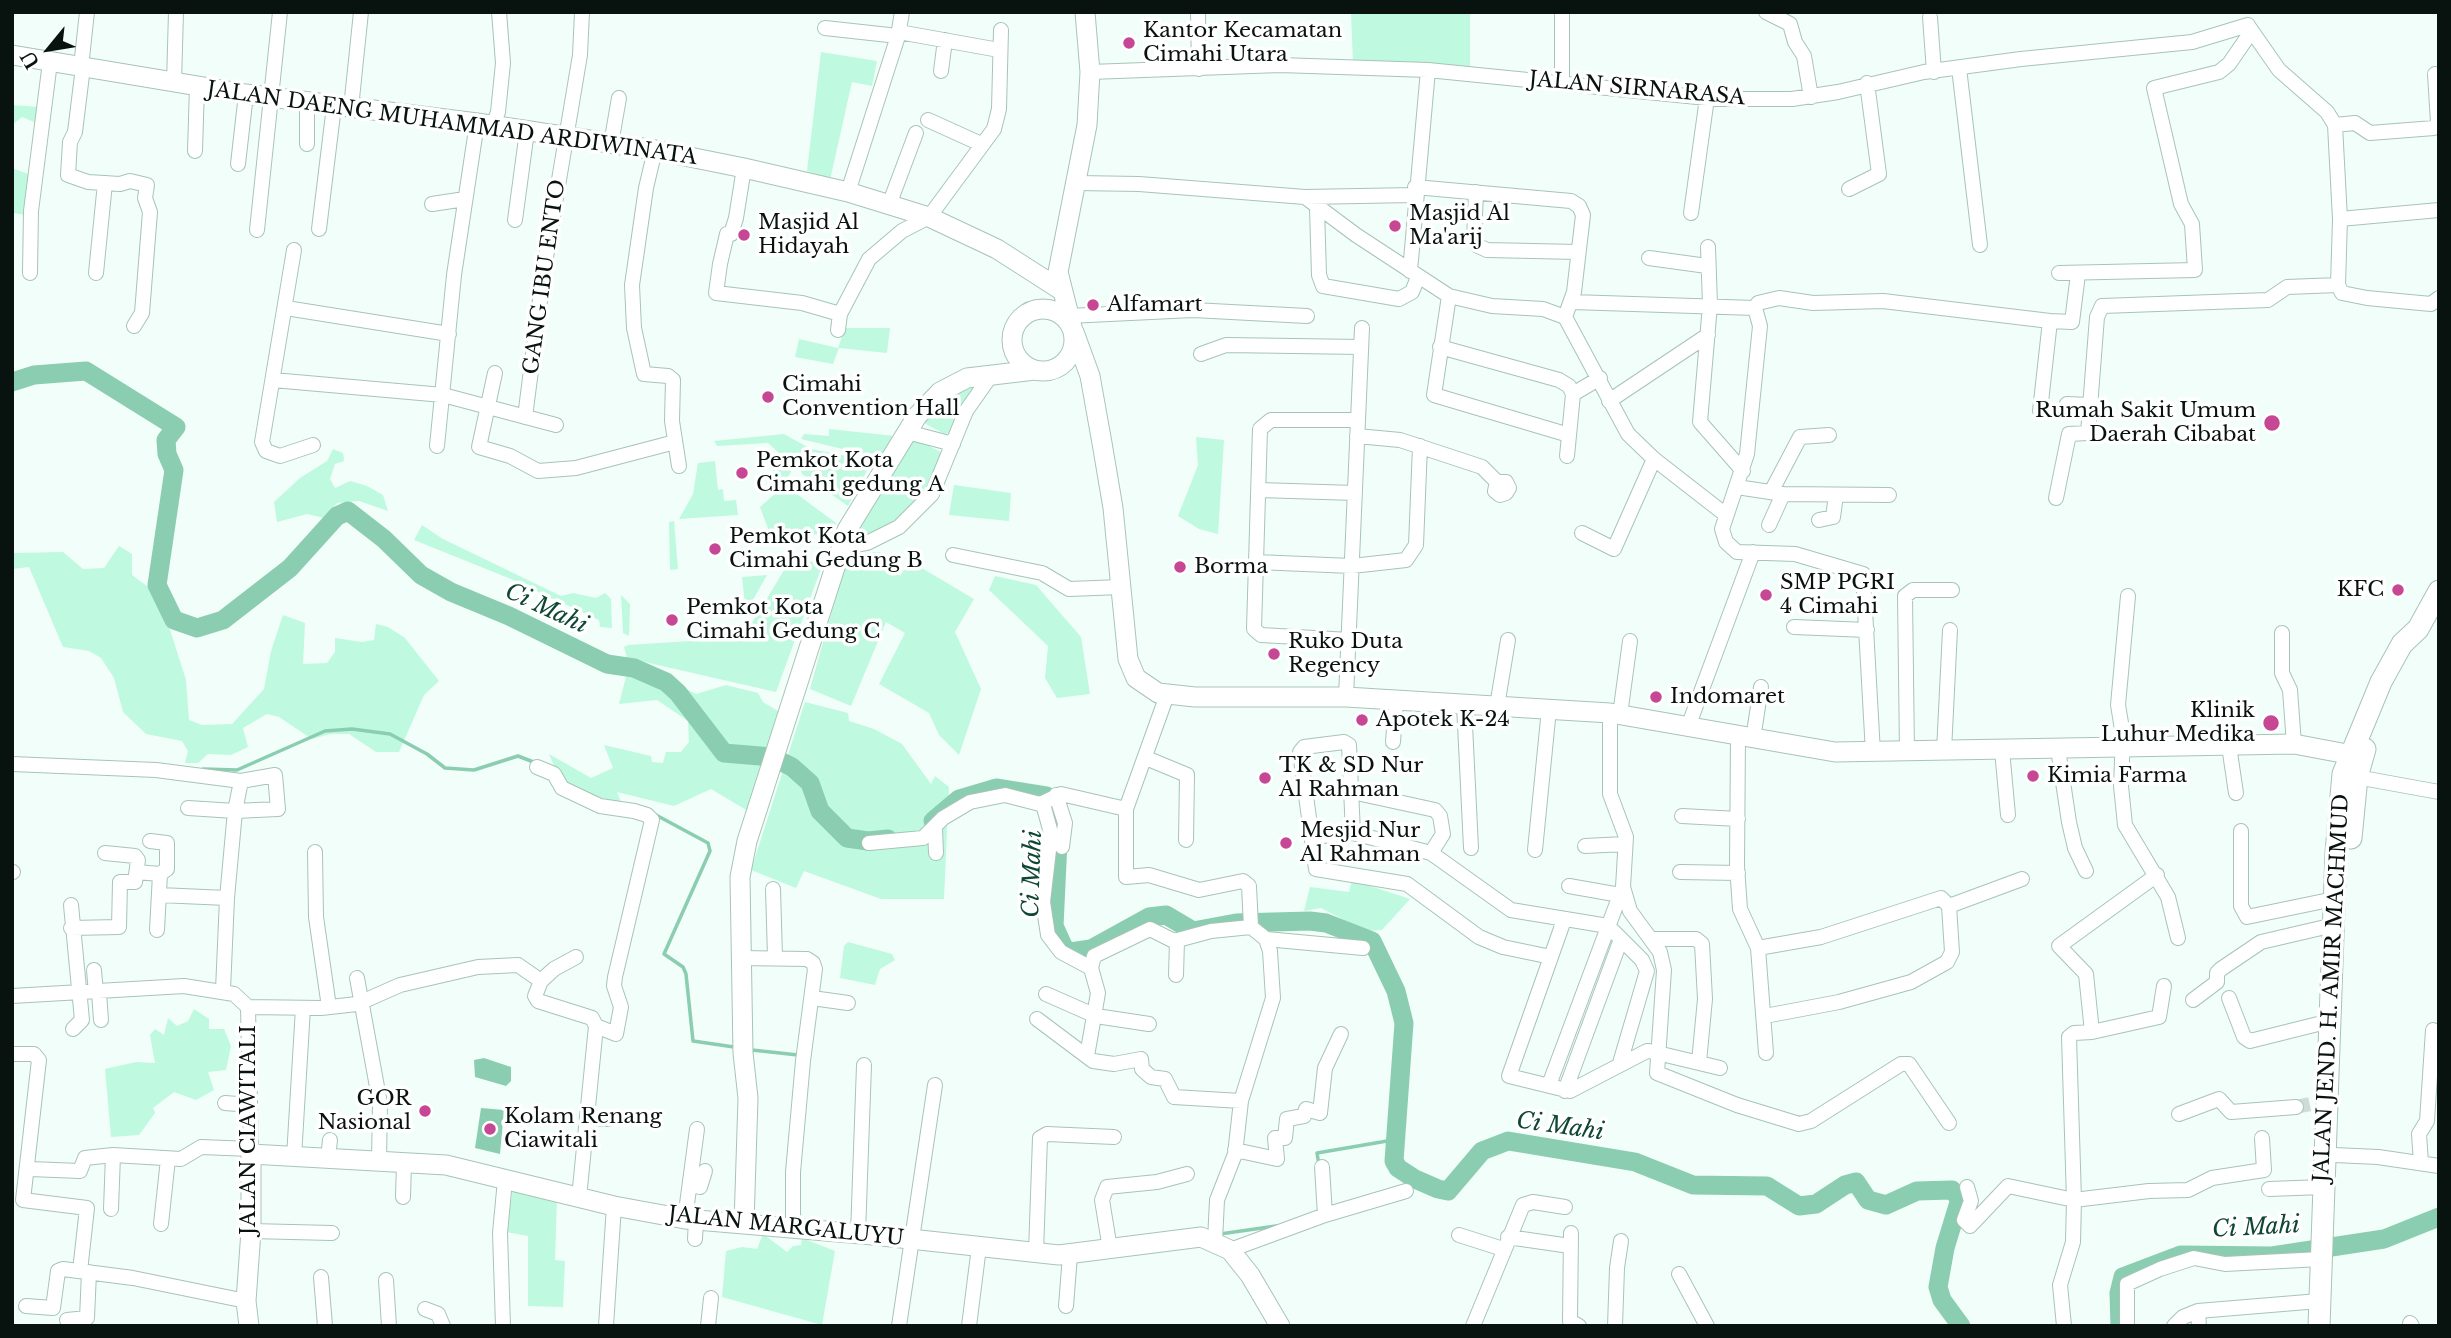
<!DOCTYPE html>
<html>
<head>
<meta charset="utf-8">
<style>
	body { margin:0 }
	#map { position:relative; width:2451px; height:1338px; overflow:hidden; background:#f2fef9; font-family:"Libre Baskerville",serif }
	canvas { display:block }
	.frame { position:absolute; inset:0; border:14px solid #08120e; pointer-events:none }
	.north { position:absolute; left:14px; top:14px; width:70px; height:70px; -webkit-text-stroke:5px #fff; paint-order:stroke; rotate:240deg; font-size:19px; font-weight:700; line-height:28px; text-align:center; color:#08120e }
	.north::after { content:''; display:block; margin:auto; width:24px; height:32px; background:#08120e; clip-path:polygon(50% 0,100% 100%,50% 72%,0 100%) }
</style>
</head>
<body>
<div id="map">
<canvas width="2451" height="1338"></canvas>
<div class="frame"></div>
<div class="north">U</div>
</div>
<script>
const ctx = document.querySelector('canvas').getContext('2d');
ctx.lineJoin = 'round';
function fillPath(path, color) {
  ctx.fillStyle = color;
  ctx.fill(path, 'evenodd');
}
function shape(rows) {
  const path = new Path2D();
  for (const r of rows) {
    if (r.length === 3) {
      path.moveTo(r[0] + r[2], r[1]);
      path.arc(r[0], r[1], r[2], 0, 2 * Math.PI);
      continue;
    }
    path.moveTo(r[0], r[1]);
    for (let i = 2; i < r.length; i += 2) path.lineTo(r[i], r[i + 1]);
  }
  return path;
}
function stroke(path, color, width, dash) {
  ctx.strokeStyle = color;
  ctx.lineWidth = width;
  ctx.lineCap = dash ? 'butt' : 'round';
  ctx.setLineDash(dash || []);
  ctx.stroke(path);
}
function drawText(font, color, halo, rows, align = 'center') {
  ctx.font = font + ' "Libre Baskerville",serif';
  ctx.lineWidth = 7;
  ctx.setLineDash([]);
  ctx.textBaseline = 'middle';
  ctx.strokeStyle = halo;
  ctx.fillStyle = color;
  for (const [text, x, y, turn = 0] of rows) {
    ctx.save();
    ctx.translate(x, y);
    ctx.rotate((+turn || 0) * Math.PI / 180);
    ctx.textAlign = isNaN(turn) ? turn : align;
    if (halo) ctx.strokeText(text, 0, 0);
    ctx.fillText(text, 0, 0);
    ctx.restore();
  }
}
fillPath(shape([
	[1351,12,1470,12,1470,68,1453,65,1353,64],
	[821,52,877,61,872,86,852,82,830,180,807,171],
	[12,105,39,107,39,124,22,117,12,125],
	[12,168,28,174,29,187,24,215,14,213,12,209],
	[845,328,890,328,887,353,839,348,833,364,795,357,799,339,838,348],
	[973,376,977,388,954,432,944,434,917,419],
	[829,429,895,436,880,458,801,439,804,434,829,436],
	[784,434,811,449,872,461,848,506,802,474,797,460,790,453,779,453,768,443,717,446,714,441],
	[1196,437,1224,440,1218,534,1199,529,1178,516,1198,465],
	[917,440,941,452,944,458,939,477,910,514,851,544,860,518,909,441],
	[333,449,343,453,344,461,335,464,330,479,335,488,350,481,367,486,383,495,388,511,359,501,337,503,324,518,307,514,277,522,274,502,300,478,327,461],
	[782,470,9],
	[715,461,718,490,723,489,724,501,736,500,738,515,679,519,693,494,698,463],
	[954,485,1011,493,1009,521,949,515],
	[790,489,836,523,833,533,782,537,770,534,760,507,778,491],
	[674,521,678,569,670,570,669,522],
	[422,525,443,539,561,596,573,593,596,598,605,593,611,599,612,628,600,627,599,620,511,579,414,540],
	[119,546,132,554,132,575,159,595,186,680,189,720,202,725,232,724,264,689,271,651,283,615,305,623,303,664,327,663,335,652,335,638,362,642,374,640,376,624,388,627,405,638,439,681,424,695,399,752,376,752,349,734,330,734,312,739,279,717,267,714,243,728,248,747,231,755,208,754,198,763,185,763,188,751,182,741,146,734,123,712,114,678,101,658,89,651,63,647,29,567,12,569,12,553,63,552,83,569,104,568],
	[849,549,862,553,880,552,884,560,893,563,891,567,900,576,910,561,974,599,955,632,981,689,959,755,939,735,929,713,879,684,905,633,886,622,851,706,810,689],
	[795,560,823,563,776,692,627,658,624,647,628,645,737,638,749,628,786,567],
	[767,575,746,612,742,577],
	[995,576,1036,585,1081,637,1090,694,1057,698,1045,678,1048,646,989,590],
	[621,595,630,604,629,636,623,633],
	[627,673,663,677,696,694,726,685,758,693,763,702,778,711,748,811,711,789,674,806,617,792,621,802,584,794,559,777,549,754,591,778,613,768,604,745,651,756,652,762,663,763,666,752,681,752,689,742,688,721,657,700,619,704],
	[805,702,848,713,849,721,874,729,902,744,931,784,935,776,949,787,944,899,881,899,804,871,796,888,751,870],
	[1352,880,1410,899,1382,930,1365,931,1321,908,1304,911,1310,887,1349,892],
	[848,942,892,954,895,960,880,969,875,985,840,978,844,946],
	[194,1009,209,1019,209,1029,224,1029,231,1046,226,1070,208,1072,214,1090,196,1100,174,1092,153,1108,155,1113,139,1135,111,1137,105,1069,136,1062,155,1063,150,1035,155,1029,164,1035,168,1018,177,1026,188,1021],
	[513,1189,557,1199,555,1260,565,1261,563,1307,528,1306,528,1236,506,1232],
	[763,1234,787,1252,793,1246,801,1245,802,1238,835,1251,822,1325,722,1297,726,1251,742,1247,757,1249]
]), '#bff9e0');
fillPath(shape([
	[484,1058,511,1067,511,1081,506,1086,475,1077,474,1060],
	[481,1108,504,1110,500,1154,475,1148]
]), '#8bcdb1');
stroke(shape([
	[203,769,237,770,325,731,352,729,390,734,427,754,445,768,474,770,518,756,536,763],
	[656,815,708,843,710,851,664,954,683,967,686,974,693,1041,734,1047],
	[752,1050,798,1055],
	[1319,1165,1317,1153,1393,1140],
	[1220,1234,1276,1226]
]), '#8bcdb1', 3.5);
stroke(shape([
	[12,382,34,375,86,371,176,427,166,440,167,454,174,470,157,585,174,620,197,628,223,620,290,568,337,516,348,511,384,539,421,575,451,592,509,616,607,664,634,668,666,682,678,693,724,753,772,757,792,767,810,783,820,811,847,838,868,841,888,839],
	[933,821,959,799,996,788,1046,796,1059,820,1054,926,1064,948,1070,952,1091,949,1149,917,1166,915,1193,931,1236,923,1310,921,1326,923,1372,941,1396,991,1404,1023,1394,1161,1398,1168,1415,1179,1438,1189,1448,1191,1482,1151,1508,1141,1635,1162,1693,1185,1767,1186,1799,1206,1816,1204,1845,1185,1856,1182,1868,1200,1886,1205,1917,1191,1952,1190,1960,1199,1945,1248,1938,1287,1942,1300,1961,1326],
	[2120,1326,2119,1293,2123,1277,2181,1255,2272,1256,2384,1239,2439,1217]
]), '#8bcdb1', 19);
stroke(shape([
	[2296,1107,2315,1103]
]), '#cfdbd6', 14, [14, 7]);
const minor = shape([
	[1198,12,1199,69],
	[1766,12,1790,24,1795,42,1804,56,1811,97],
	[1930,17,1934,72],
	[2249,27,2279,70,2327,112,2335,125,2340,219,2338,285],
	[825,28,898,36],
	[899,32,999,50],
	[81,67,87,12],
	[83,67,75,132,70,142,68,175,88,182,120,184,130,181,147,185,145,198,150,212,142,313,134,326],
	[1959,68,1980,245],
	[941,71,945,40],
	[1090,72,1280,65,1428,70,1717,99,1792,99,1838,92,1924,72,2021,59,2192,42,2248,25],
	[174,83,176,12],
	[1562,83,1562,12],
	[307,102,307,144],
	[351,108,361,12],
	[928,120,981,144],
	[2335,125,2355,123,2370,133,2434,128,2438,123,2435,74],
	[493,126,498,112,503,63,499,12],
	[611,144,619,98],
	[655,150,646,188,632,285,634,328,644,374,668,376,673,380,672,421,679,466],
	[195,151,197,86],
	[238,164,246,94],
	[744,168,736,218,731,234,727,234,720,264,716,293,802,303,840,314],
	[1077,183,1139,184,1305,197,1356,235,1449,296,1492,306,1543,309,1565,317,1628,434,1654,459,1726,515],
	[1415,187,1571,201,1579,206,1583,215,1574,292,1565,317],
	[1849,189,1879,174,1867,83],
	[848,192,898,36,902,12],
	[1476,192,1474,239,1478,246,1487,250,1578,252],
	[1305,197,1414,195],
	[432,204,465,199],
	[889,205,916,133],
	[1317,208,1319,275,1323,286,1399,299,1412,292,1418,277],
	[1691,213,1707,98],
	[2340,219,2439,210],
	[515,220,527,131],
	[319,229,334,106],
	[257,230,280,12],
	[1708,247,1710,305,1700,422,1743,471],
	[294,250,262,442,266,451,280,456,313,445],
	[1649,258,1707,266],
	[1410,271,1428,70],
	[30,273,31,211,50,62],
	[96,273,105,183],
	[2059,273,2195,270,2192,224,2181,204,2154,88,2219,72,2229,64,2251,32],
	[2338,285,2342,293,2367,298,2431,304,2439,298],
	[1449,296,1434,395,1569,435],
	[1572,302,1755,308],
	[286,308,449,334],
	[1755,308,1760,326,1747,454,1722,529,1726,542,1737,552,1795,554,1863,574,1873,753],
	[1755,308,1758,303,1779,298,1813,303,1883,301,2050,321,2040,411],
	[1068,316,1193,310,1307,316],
	[2050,321,2072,322,2078,274],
	[838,330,840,314,869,259,902,231,929,217,994,129,999,109,1001,30],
	[1440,347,1559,380,1569,386,1573,394],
	[1201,354,1226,345,1361,347],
	[495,373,479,447,510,456,538,471,576,468,675,442],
	[273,380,443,395,556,425],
	[1573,394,1600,378],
	[1609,401,1708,335],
	[2067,404,2090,405],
	[525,417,544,269,580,55,582,12],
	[907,432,953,444],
	[1357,436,1400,440,1482,467,1497,482,1506,482,1509,488,1506,493,1500,495,1495,491,1497,482],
	[437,446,454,275,477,123],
	[1567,456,1573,394],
	[1737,487,1783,494,1889,495],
	[1259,490,1355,493],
	[1771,492,1800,437,1829,435],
	[2056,498,2069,434,2088,433,2097,317,2102,306,2268,300,2287,287,2338,285],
	[1819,520,1833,517,1836,495],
	[1769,525,1783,494],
	[1582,533,1614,549,1654,459],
	[852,546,867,543,899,527,932,494,966,411,992,374],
	[953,555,1042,573,1069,589,1121,587],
	[1256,562,1352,566,1406,560,1416,545,1420,446],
	[2128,596,2118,705,2123,735,2121,786,2125,825,2168,897,2178,938],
	[1794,627,1867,630],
	[2282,633,2282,673,2290,690,2294,744],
	[1350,640,1261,635,1254,629,1260,429,1271,420,1357,420],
	[1167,695,1126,809,1126,877,1149,875,1199,890,1243,881,1249,886,1251,927],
	[1346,697,1362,328],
	[1464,704,1471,848],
	[1497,706,1508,640],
	[1610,713,1610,794,1626,837,1623,887,1630,911,1660,952,1664,970,1657,1073,1737,1105,1799,1124,1811,1121,1901,1064,1909,1064,1949,1123],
	[1620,715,1630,641],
	[1688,727,1753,552],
	[1738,737,1737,866,1740,909,1758,948,1766,1053],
	[1753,739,1761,687],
	[1393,742,1396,701],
	[2229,746,2236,793],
	[2058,749,2069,822,2075,848,2086,871],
	[2002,750,2008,815],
	[1944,751,1950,630],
	[1907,752,1905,596,1913,590,1952,590],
	[1146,758,1187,775,1186,840],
	[12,764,156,770,241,781],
	[537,767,554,774,562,788,600,806,634,811,647,815,652,820,615,977,614,986,621,1007,616,1034,596,1026],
	[2351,776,2439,792],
	[1352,792,1435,810,1440,816,1443,834,1431,853],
	[1056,795,1065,823,1062,847],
	[1043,804,1051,833,1043,902,1048,935,1061,952,1091,968],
	[188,808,235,811,278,809,275,775,241,781,235,811,227,898,223,990],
	[1682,816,1738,819],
	[935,829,936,853],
	[2241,831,2241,906,2247,917,2334,899],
	[1353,833,1349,745,1344,742,1304,747,1300,752,1316,869,1407,884,1479,937,1503,947,1551,957],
	[1312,837,1353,833,1431,853,1511,910,1608,926,1642,960,1647,971,1620,1063],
	[869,843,923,838,943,818,970,802,1005,795,1040,804,1061,794,1126,809],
	[1585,846,1625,844],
	[1535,850,1549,709],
	[315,852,316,917,329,1007],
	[12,872,13,872],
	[137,872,160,874,167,869,167,843,150,841],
	[1680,872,1738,873],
	[1569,886,1620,895],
	[773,889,775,957],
	[159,895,227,898],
	[71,905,82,1020,73,1029],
	[1949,906,2022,879],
	[1564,920,1509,1076,1570,1091,1647,1051],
	[71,928,119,927,120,882,135,882,138,860,135,856,105,853],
	[157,930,160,874],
	[1266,939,1363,948],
	[1653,939,1696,939,1702,944,1705,999,1699,1062],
	[1758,948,1821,937,1941,898,1949,906,1952,952,1947,962,1911,982,1839,1002,1765,1016],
	[576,957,554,969,541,981,535,996,538,1001,592,1018,596,1026,579,1198],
	[740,958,807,959,813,963,815,969,803,1061,793,1172,793,1228],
	[94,970,96,993],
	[1176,975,1177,941],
	[357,978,380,1103,379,1161],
	[99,992,101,1020],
	[1046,994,1096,1016,1149,1024],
	[12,996,184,986,234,994,248,1007,251,1154],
	[812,998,848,1003],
	[2229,998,2244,1037,2250,1041,2330,1021],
	[2193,1000,2217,982,2217,973,2221,969,2261,942,2334,925],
	[248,1007,321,1008,357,1004,400,985,478,967,518,965,541,981],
	[1037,1019,1093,1061,1114,1064,1141,1059,1142,1069,1151,1077,1165,1079,1174,1097,1241,1101],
	[2092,1032,2159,1017,2164,986],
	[1649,1051,1720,1068],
	[12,1054,34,1054,39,1060,23,1200,87,1208,80,1271],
	[1087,1056,1098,993,1091,968,1094,956,1150,929,1174,941,1211,931,1251,927],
	[1549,1085,1623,887],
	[1565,1091,1621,939],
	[225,1103,249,1105],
	[2179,1114,2219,1099,2231,1112,2296,1107],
	[587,1118,609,1119],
	[1235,1150,1277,1159,1275,1138,1285,1138,1287,1119,1304,1116,1306,1109,1320,1113,1325,1068,1341,1034],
	[2334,1155,2378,1157,2439,1166],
	[294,1157,303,1008],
	[328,1158,330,1140],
	[2421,1163,2419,1134,2427,1121,2433,1030],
	[1322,1167,1325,1215],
	[30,1169,80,1171,85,1158,113,1155,181,1159,201,1147,251,1149],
	[691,1184,700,1187,705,1171],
	[1967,1187,1971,1201,1964,1220,1970,1226,2008,1186,2074,1200,2149,1191,2188,1190,2212,1178,2264,1170,2262,1138],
	[2269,1189,2323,1187],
	[403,1197,404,1163],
	[111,1209,113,1155],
	[685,1219,697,1129],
	[161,1224,168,1159],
	[251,1231,332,1233],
	[1571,1233,1570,1321,1579,1326],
	[858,1234,864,1065],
	[1459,1235,1503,1249],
	[1508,1237,1570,1246],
	[695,1239,696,1220],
	[1215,1241,1217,1200,1235,1154,1241,1101,1273,998,1270,951,1266,939,1251,927],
	[1110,1249,1102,1200,1107,1187,1157,1182,1187,1174],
	[1230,1250,1325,1215,1406,1191],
	[1036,1252,1040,1138,1047,1134,1114,1137],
	[1679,1274,1707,1326],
	[321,1277,325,1326],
	[386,1280,389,1326],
	[26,1306,53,1308,58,1271,63,1269,133,1278,246,1301],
	[1066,1306,1070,1255],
	[425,1309,438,1314,443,1326],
	[2198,1311,2199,1326],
	[67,1320,87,1318,89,1272],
	[2410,1323,2412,1326],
	[503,1326,500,1233,505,1180],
	[606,1326,614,1206],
	[708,1326,711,1298],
	[899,1326,935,1085],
	[969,1326,979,1247],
	[1473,1326,1523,1205,1533,1202,1565,1207],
	[1615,1326,1617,1268,1621,1241],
	[2064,1326,2060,1285,2073,1242,2074,1200,2069,1037,2074,1033,2092,1032,2086,974,2059,946,2157,875],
	[2127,1326,2127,1284,2160,1269,2194,1258,2225,1264,2321,1259],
	[2174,1326,2183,1317,2198,1311,2319,1301]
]);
const major = shape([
	[12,55,246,94,477,123,655,150,744,168,848,192,929,217,997,249,1061,290],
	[1043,340,31],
	[1072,327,1058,272,1087,125,1090,72,1085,12],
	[1074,332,1090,376,1102,443,1113,508,1128,659,1136,678,1158,693,1195,697,1346,697,1610,713,1835,752,2294,744,2363,757],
	[744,1224,748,1098,743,1053,740,877,747,841,847,530,917,416,940,392,967,378,1035,370],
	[249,1326,246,1301,251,1231,251,1154,446,1165,614,1206,685,1219,873,1235,1059,1255,1201,1237,1230,1250,1250,1275,1280,1326]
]);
const highway = shape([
	[2351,838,2357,777,2365,749],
	[2319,1326,2336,852,2343,774,2381,682,2402,644,2418,629,2439,591]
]);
stroke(minor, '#a7c4b7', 16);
stroke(major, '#a7c4b7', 21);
stroke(highway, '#a7c4b7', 23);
stroke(minor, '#fff', 14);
stroke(major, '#fff', 19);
stroke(highway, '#fff', 21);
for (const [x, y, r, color] of [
	[1129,43,7,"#c64794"],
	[1395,226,7,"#c64794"],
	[744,235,7,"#c64794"],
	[1093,305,7,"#c64794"],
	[768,397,7,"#c64794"],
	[2272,423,9,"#c64794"],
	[742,473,7,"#c64794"],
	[715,549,7,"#c64794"],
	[1180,567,7,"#c64794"],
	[2398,590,7,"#c64794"],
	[1766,595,7,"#c64794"],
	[672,620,7,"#c64794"],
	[1274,654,7,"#c64794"],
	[1656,697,7,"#c64794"],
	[1362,720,7,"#c64794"],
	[2271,723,9,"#c64794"],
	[2033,776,7,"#c64794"],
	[1265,778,7,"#c64794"],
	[1286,843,7,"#c64794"],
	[425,1111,7,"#c64794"],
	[490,1129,7,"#c64794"]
]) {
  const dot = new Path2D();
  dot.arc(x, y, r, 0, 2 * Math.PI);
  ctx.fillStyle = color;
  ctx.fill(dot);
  stroke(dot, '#fff', 2.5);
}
drawText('21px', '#08120e', '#fff', [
	["Kantor Kecamatan",1143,31],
	["Cimahi Utara",1143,55],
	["Masjid Al",1409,214],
	["Ma'arij",1409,238],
	["Masjid Al",758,223],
	["Hidayah",758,247],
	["Alfamart",1107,305],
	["Cimahi",782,385],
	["Convention Hall",782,409],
	["Rumah Sakit Umum",2256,411,"right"],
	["Daerah Cibabat",2256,435,"right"],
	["Pemkot Kota",756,461],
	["Cimahi gedung A",756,485],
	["Pemkot Kota",729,537],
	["Cimahi Gedung B",729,561],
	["Borma",1194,567],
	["SMP PGRI",1780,583],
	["4 Cimahi",1780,607],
	["KFC",2384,590,"right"],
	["Pemkot Kota",686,608],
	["Cimahi Gedung C",686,632],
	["Ruko Duta",1288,642],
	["Regency",1288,666],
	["Indomaret",1670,697],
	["Klinik",2255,711,"right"],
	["Luhur Medika",2255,735,"right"],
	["Apotek K-24",1376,720],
	["TK & SD Nur",1279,766],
	["Al Rahman",1279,790],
	["Kimia Farma",2047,776],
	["Mesjid Nur",1300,831],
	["Al Rahman",1300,855],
	["GOR",411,1099,"right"],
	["Nasional",411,1123,"right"],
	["Kolam Renang",504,1117],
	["Ciawitali",504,1141]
], 'left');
drawText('21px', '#08120e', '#fff', [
	["JALAN SIRNARASA",1637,89,5],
	["JALAN DAENG MUHAMMAD ARDIWINATA",452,124,8],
	["GANG IBU ENTO",545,277,-82],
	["JALAN JEND. H. AMIR MACHMUD",2332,988,-87],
	["JALAN CIAWITALI",249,1130,-90],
	["JALAN MARGALUYU",786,1227,6]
]);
drawText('italic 23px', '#0f4734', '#fff', [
	["Ci Mahi",546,609,25],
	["Ci Mahi",1033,874,-88],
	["Ci Mahi",1560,1127,8],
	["Ci Mahi",2256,1228,-3]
]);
</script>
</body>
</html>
